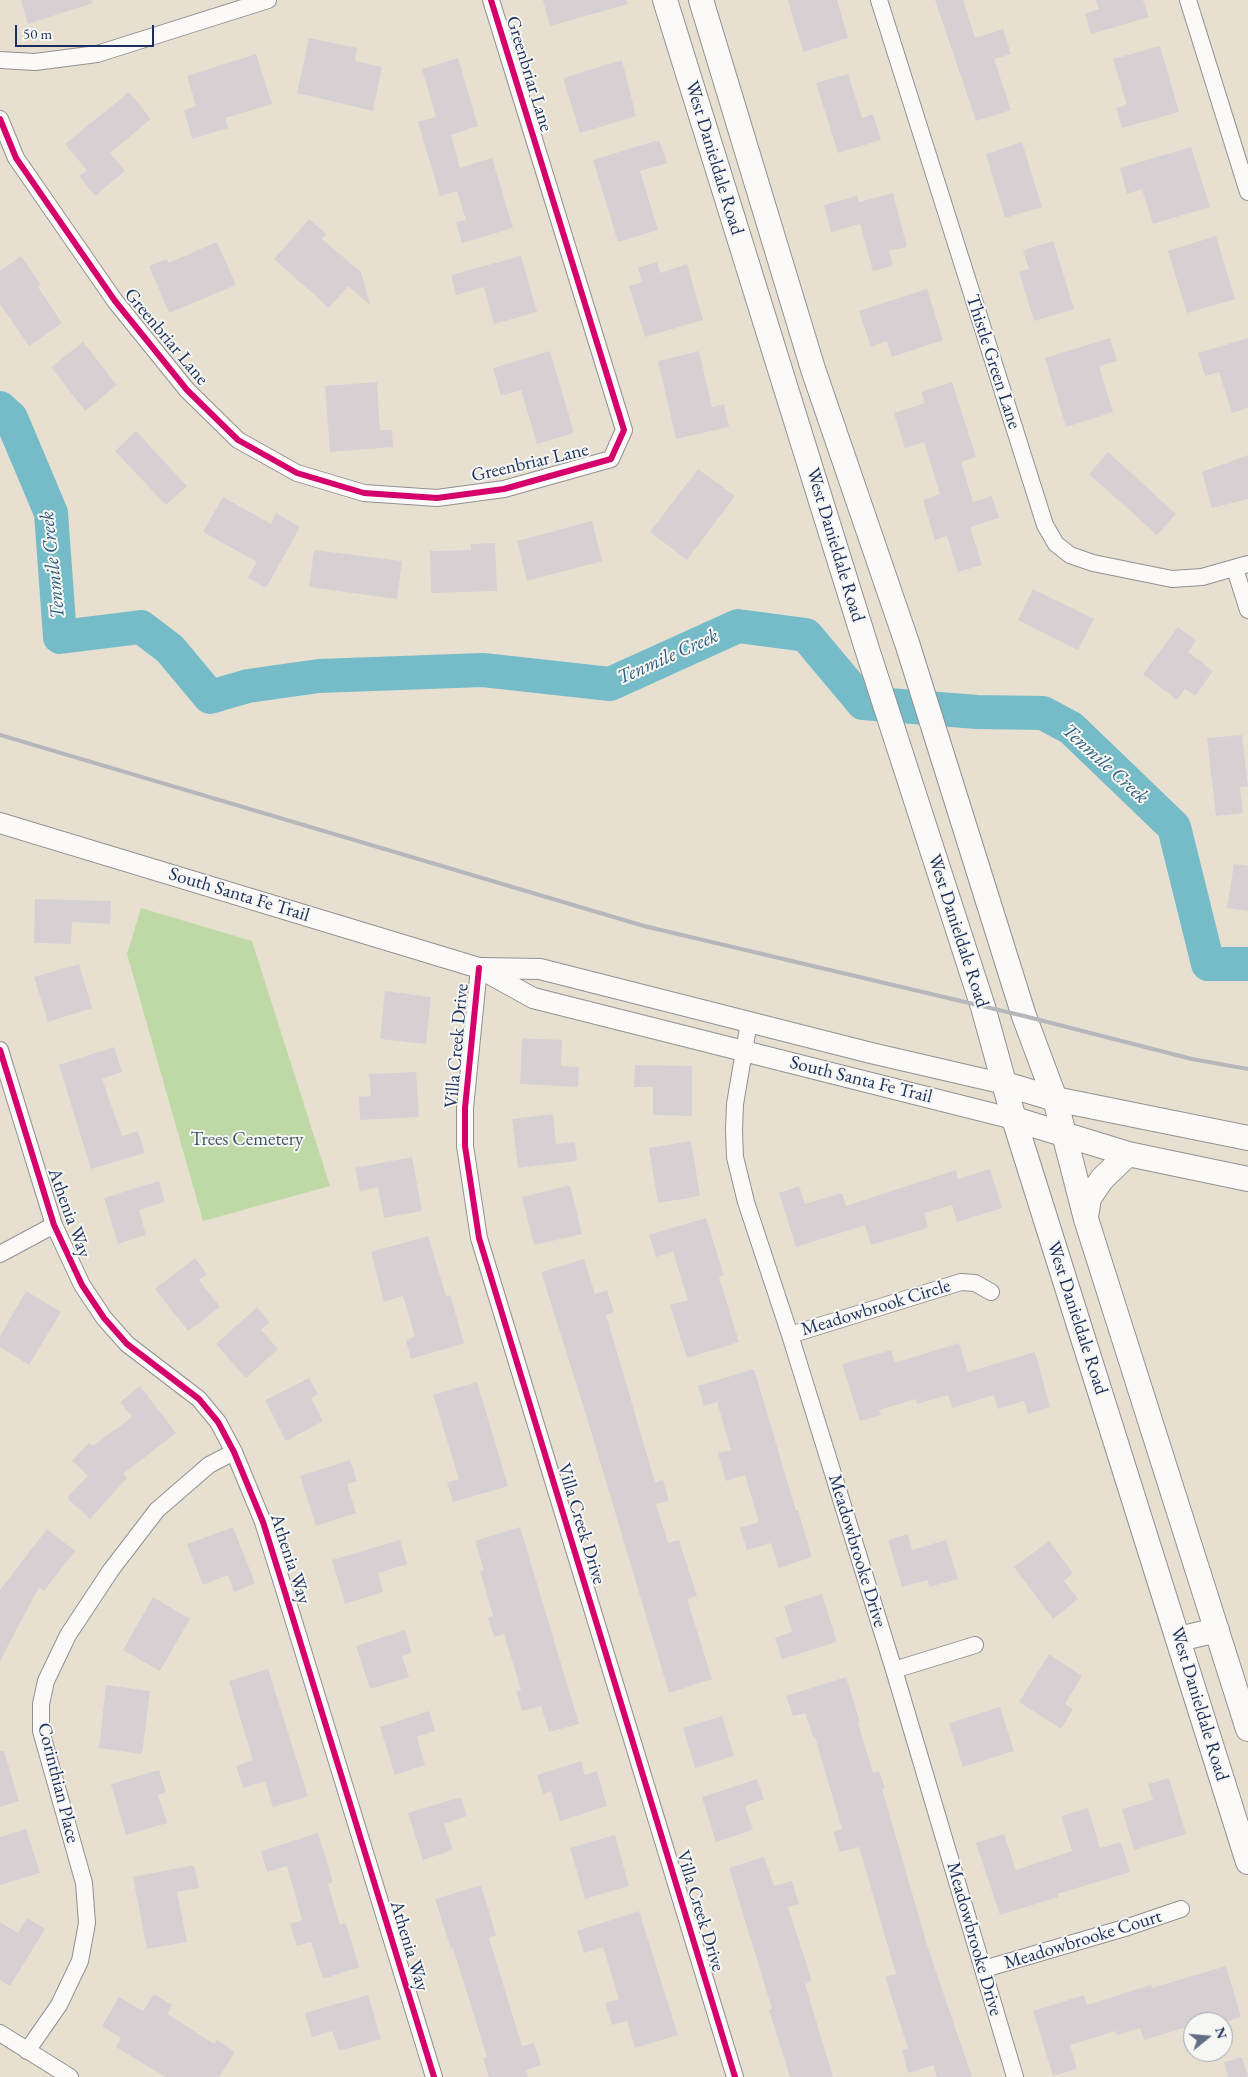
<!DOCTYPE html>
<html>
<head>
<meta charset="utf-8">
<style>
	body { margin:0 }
	#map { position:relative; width:1248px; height:2077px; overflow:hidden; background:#e7e0d1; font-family:"EB Garamond",serif }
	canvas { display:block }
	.north { position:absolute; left:1183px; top:2012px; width:50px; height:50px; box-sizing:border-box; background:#f6f6f2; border:1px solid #9ea6b7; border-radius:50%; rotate:73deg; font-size:14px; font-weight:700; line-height:20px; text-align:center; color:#1b2f5e }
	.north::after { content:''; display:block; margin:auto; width:18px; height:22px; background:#626d86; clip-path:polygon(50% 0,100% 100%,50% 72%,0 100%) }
	.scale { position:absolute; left:15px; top:25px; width:139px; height:22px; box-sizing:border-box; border:2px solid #1b2f5e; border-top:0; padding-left:6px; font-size:15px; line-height:18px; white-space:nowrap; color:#1b2f5e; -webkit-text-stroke:4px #f6f6f2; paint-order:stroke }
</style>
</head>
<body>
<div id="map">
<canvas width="1248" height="2077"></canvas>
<div class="north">N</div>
<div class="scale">50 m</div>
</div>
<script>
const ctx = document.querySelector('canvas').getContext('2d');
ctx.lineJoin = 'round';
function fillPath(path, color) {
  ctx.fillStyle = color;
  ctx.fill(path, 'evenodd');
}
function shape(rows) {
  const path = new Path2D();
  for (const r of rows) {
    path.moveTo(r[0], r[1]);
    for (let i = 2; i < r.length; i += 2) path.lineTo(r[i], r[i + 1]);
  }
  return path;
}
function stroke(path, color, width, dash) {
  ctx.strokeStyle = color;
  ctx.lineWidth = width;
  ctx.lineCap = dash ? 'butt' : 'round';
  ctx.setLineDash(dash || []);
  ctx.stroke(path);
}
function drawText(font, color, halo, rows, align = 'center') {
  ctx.font = font + ' "EB Garamond",serif';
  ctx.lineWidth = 4;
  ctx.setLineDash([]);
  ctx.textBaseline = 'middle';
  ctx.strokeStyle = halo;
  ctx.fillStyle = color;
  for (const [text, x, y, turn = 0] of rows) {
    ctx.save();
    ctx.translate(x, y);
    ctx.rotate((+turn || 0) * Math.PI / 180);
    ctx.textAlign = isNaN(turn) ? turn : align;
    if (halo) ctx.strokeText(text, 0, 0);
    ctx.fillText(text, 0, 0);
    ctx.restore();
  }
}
fillPath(shape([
	[141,908,252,941,330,1186,203,1221,127,954]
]), '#bfd9a6');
stroke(shape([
	[0,408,11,418,51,513,60,637,141,627,170,649,210,697,248,686,319,676,483,670,610,684,738,626,806,635,863,703,977,712,1043,713,1071,728,1174,827,1208,964,1248,964]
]), '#76bcc8', 34);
fillPath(shape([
	[21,0,92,0,93,3,28,24],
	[543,0,627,0,628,4,550,26],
	[788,0,837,0,848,38,803,52],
	[935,0,963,0,975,38,1003,29,1011,54,994,59,1011,110,976,121],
	[1096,0,1143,0,1149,17,1091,34,1085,14,1099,9],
	[309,38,357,48,355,61,382,67,373,111,297,93],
	[1160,46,1179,112,1122,128,1116,108,1127,105,1113,59],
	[256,54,272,104,225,118,228,128,192,139,184,110,196,106,187,76],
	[458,58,478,126,451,135,460,168,492,158,513,228,462,243,456,222,466,220,457,191,440,196,418,122,436,117,422,69],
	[622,60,636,116,580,133,563,78],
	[848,74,862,118,873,114,881,140,838,153,816,83],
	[129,92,151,119,110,153,125,171,95,196,79,176,87,170,65,144],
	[659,140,667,163,640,171,658,230,618,242,593,160],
	[1022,142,1042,207,1005,218,986,154],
	[1191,147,1210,207,1153,224,1142,189,1127,194,1120,168],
	[893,193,907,247,889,251,893,266,873,271,860,224,831,232,824,205,857,196,859,202],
	[309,219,326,234,322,239,361,272,370,305,348,286,329,308,274,259],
	[1216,236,1235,299,1187,313,1168,251],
	[1053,241,1074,309,1034,321,1019,272,1029,269,1023,250],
	[217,242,236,285,169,313,149,266,167,259,168,263],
	[21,256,41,285,38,287,62,323,29,346,0,304,0,271],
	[521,256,537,312,494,324,484,287,456,295,451,275],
	[657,262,660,273,687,264,703,320,645,337,629,286,642,282,638,268],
	[927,289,943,340,892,357,887,341,871,347,859,311],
	[1110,338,1117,361,1099,366,1113,412,1066,427,1045,358],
	[1248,338,1248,408,1232,413,1219,372,1205,376,1198,353],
	[83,342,117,385,85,411,51,367],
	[550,351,574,433,537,444,521,390,501,396,493,368],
	[699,351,712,407,724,404,729,427,676,439,658,361],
	[377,382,380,430,392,430,393,447,330,452,325,386],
	[952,382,976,457,961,462,973,502,992,496,999,518,970,527,982,565,958,572,947,536,935,540,923,500,940,494,924,442,905,448,894,413,925,403,921,392],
	[136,431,187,486,166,505,115,451],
	[1108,452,1176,514,1157,535,1089,474],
	[1248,455,1248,499,1212,508,1202,472],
	[698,469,735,496,687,560,650,532],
	[223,497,271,524,276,513,300,527,266,588,248,578,257,562,203,532],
	[592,521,602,561,527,581,517,541],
	[495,543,497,591,431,593,430,551,471,550,471,544],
	[314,550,402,561,397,599,309,587],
	[1033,589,1094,619,1078,650,1018,620],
	[1178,627,1196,641,1188,652,1213,671,1195,696,1185,689,1177,700,1143,674],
	[1242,735,1248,786,1240,787,1243,813,1216,816,1207,738],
	[1234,864,1248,866,1248,911,1227,908],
	[35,899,111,901,110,924,72,922,71,944,34,943],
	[79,964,92,1008,48,1022,34,977],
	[385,991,431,997,426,1044,380,1039],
	[522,1038,562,1040,561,1066,579,1067,578,1087,520,1084],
	[114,1047,122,1072,102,1079,122,1136,138,1131,145,1153,91,1169,59,1065],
	[635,1065,692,1066,692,1116,653,1115,653,1087,634,1087],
	[416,1072,419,1117,360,1120,359,1097,371,1096,369,1074],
	[553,1114,556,1144,575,1142,577,1161,518,1168,512,1119],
	[691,1141,700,1196,658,1203,649,1148],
	[412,1157,422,1211,384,1218,378,1187,360,1191,355,1168],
	[990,1169,1002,1208,957,1222,952,1205,924,1213,928,1228,871,1245,865,1225,796,1247,779,1193,799,1186,805,1204,842,1193,846,1206,956,1170,958,1179],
	[159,1181,165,1202,139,1210,146,1235,118,1244,104,1198],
	[570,1185,582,1234,534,1245,522,1197],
	[706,1218,724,1275,719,1277,739,1342,687,1358,670,1305,688,1300,673,1252,656,1257,649,1235],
	[428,1236,446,1296,450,1295,464,1343,411,1359,406,1340,415,1337,403,1296,384,1302,371,1252],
	[195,1258,207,1274,199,1280,220,1307,188,1331,155,1289],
	[584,1259,595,1294,607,1290,614,1312,606,1315,627,1386,655,1483,663,1480,669,1501,656,1504,668,1543,679,1540,697,1596,687,1599,712,1679,669,1693,587,1418,541,1272],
	[26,1291,61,1312,29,1365,0,1347,0,1336],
	[257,1307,270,1322,261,1330,278,1349,246,1378,216,1344],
	[959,1343,968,1372,1035,1352,1050,1407,1028,1414,1024,1401,998,1409,994,1395,952,1408,948,1395,917,1404,916,1399,879,1410,881,1415,860,1421,842,1364,891,1350,895,1363],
	[754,1369,796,1511,798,1510,812,1557,779,1568,771,1543,747,1550,740,1528,759,1522,745,1475,726,1481,718,1453,731,1450,717,1402,704,1406,698,1386],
	[309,1378,318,1394,311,1398,323,1421,286,1441,265,1400],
	[477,1382,508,1486,453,1502,447,1482,459,1479,433,1395],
	[140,1386,176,1433,123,1474,127,1478,90,1519,67,1498,88,1476,72,1461,89,1443,93,1446,132,1417,120,1402],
	[350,1460,357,1481,347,1484,356,1513,316,1526,300,1476],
	[233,1527,255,1583,234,1592,228,1575,203,1585,187,1544],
	[520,1527,579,1724,549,1732,541,1706,522,1711,516,1691,521,1690,504,1634,494,1637,488,1618,493,1616,480,1571,484,1570,475,1541],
	[47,1529,75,1551,44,1591,39,1587,0,1661,0,1590],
	[908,1534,912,1550,946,1540,958,1579,929,1587,928,1580,902,1587,888,1540],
	[400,1540,407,1564,378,1573,383,1592,345,1604,332,1560],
	[1049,1541,1073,1573,1064,1581,1078,1599,1053,1619,1014,1567],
	[822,1594,837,1642,782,1659,775,1638,792,1632,784,1606],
	[153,1597,190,1619,160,1671,123,1650],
	[405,1630,412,1653,402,1656,409,1677,370,1689,356,1646],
	[1049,1654,1082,1676,1065,1704,1073,1709,1061,1729,1019,1702],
	[268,1669,308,1796,273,1807,265,1781,243,1788,236,1766,253,1760,229,1681],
	[846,1677,860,1722,858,1723,873,1773,879,1771,885,1788,882,1789,928,1948,972,2077,937,2077,933,2065,908,2073,902,2050,908,2048,885,1977,896,1974,859,1847,840,1852,833,1832,842,1829,815,1737,813,1737,805,1713,793,1716,786,1696],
	[106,1685,150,1691,142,1754,99,1748],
	[1000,1707,1014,1751,963,1767,949,1723],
	[429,1711,435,1731,417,1737,425,1765,395,1775,380,1727],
	[722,1716,734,1756,695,1768,683,1728],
	[0,1751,4,1751,19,1801,0,1807],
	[581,1761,585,1775,597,1771,607,1806,560,1821,551,1791,543,1794,537,1775],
	[159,1770,166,1792,158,1795,167,1823,126,1835,111,1784],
	[1169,1778,1186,1834,1134,1850,1122,1809,1153,1800,1148,1784],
	[757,1779,764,1799,745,1806,753,1830,716,1842,702,1797],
	[461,1797,467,1816,444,1824,453,1850,423,1860,408,1813],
	[1088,1808,1100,1848,1121,1842,1130,1872,1057,1894,1058,1897,1000,1915,976,1843,1004,1834,1016,1870,1072,1851,1061,1816],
	[26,1829,40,1873,0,1885,0,1837],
	[318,1833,333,1882,328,1884,340,1925,346,1923,359,1967,323,1979,311,1942,297,1946,290,1924,302,1920,287,1866,267,1872,261,1851],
	[615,1835,629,1886,585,1899,570,1848],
	[764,1857,774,1886,792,1881,799,1904,788,1907,812,1981,805,1984,833,2077,790,2077,769,2010,772,2009,729,1868],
	[194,1865,199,1888,177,1892,187,1942,147,1949,133,1877],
	[481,1885,496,1935,489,1938,522,2046,534,2043,541,2065,526,2070,528,2077,489,2077,483,2058,487,2057,453,1948,451,1949,435,1899],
	[639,1911,678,2035,635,2048,627,2021,612,2025,605,2003,619,1999,603,1947,584,1953,577,1931],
	[27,1918,45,1929,10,1986,0,1980,0,1922,18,1933],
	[1226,1966,1241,2017,1224,2022,1193,2022,1193,2025,1144,2040,1140,2028,1117,2035,1116,2031,1070,2045,1077,2069,1053,2076,1033,2011,1084,1995,1087,2005,1151,1985,1152,1988],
	[154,1994,172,2005,168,2014,214,2044,217,2040,235,2052,219,2077,165,2077,116,2047,121,2038,102,2026,119,1997,143,2011],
	[368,1995,381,2039,339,2051,332,2031,312,2037,305,2013],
	[1242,2057,1248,2077,1228,2077,1224,2062]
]), '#d7d0d2');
const minor = shape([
	[879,0,1045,525,1056,544,1070,555,1093,563,1172,579,1202,577,1248,564],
	[1188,0,1248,192],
	[0,60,35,62,97,54,268,0],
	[0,119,16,158,115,301,187,390,238,440,297,473,364,493,437,498,504,489,611,459,624,430,491,0],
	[1235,569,1248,610],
	[479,968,465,1108,465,1146,479,1238,735,2077],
	[749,1022,735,1104,734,1130,735,1157,746,1202,790,1335,894,1670,1015,2077],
	[0,1050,54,1225,82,1285,104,1318,127,1344,199,1399,218,1422,234,1452,263,1522,283,1586,434,2077],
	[0,1254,54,1225],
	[790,1335,961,1282,975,1283,991,1292],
	[894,1670,975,1645],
	[984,1969,1128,1927,1181,1909],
	[0,2033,70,2077],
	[27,2051,59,2005,80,1961,87,1923,84,1883,41,1731,41,1704,46,1681,68,1635,111,1570,157,1510,209,1465,234,1452]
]);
const tertiary = shape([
	[0,823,479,968,533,998,1014,1119],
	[481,968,540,969,871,1053,1005,1084]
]);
const secondary = shape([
	[665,0,867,649,983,1007,1014,1119,1248,1862],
	[701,0,813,369,907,643,1024,1016,1055,1099,1086,1219,1248,1729],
	[1005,1084,1055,1099,1248,1138],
	[1014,1119,1128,1154,1248,1179],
	[1086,1217,1089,1198,1102,1179,1128,1154],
	[1179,1639,1217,1630]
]);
stroke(minor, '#929191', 18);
stroke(tertiary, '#929191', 22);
stroke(secondary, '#929191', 26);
stroke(minor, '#fbfaf8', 16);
stroke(tertiary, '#fbfaf8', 20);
stroke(secondary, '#fbfaf8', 24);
stroke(shape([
	[0,735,644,926,1024,1016,1192,1059,1248,1069]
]), '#b6b7ba', 4);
stroke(shape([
	[0,119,16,158,115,301,187,390,238,440,297,473,364,493,437,498,504,489,611,459,624,430,491,0],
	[479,968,465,1108,465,1146,479,1238,735,2077],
	[0,1050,54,1225,82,1285,104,1318,127,1344,199,1399,218,1422,234,1452,263,1522,283,1586,434,2077]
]), '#d6006c', 6);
drawText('19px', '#1b2f5e', '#f6f6f2', [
	["Greenbriar Lane",529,74,73],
	["West Danieldale Road",714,158,73],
	["Greenbriar Lane",166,337,50],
	["Thistle Green Lane",993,362,72],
	["Greenbriar Lane",530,463,-13],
	["West Danieldale Road",835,545,73],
	["South Santa Fe Trail",239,895,17],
	["West Danieldale Road",958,931,72],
	["Villa Creek Drive",457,1046,-85],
	["South Santa Fe Trail",861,1080,14],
	["Athenia Way",69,1213,70],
	["Meadowbrook Circle",876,1308,-17],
	["West Danieldale Road",1077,1318,72],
	["Villa Creek Drive",581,1524,73],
	["Meadowbrooke Drive",857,1551,73],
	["Athenia Way",290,1559,72],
	["West Danieldale Road",1199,1704,73],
	["Corinthian Place",58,1783,76],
	["Villa Creek Drive",700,1911,73],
	["Meadowbrooke Drive",974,1939,74],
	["Meadowbrooke Court",1083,1940,-17],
	["Athenia Way",409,1946,73]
]);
drawText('19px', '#3c5867', '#f6f6f2', [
	["Trees Cemetery",247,1140]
]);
drawText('italic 20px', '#2a5b82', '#f6f6f2', [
	["Tenmile Creek",53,565,-96],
	["Tenmile Creek",668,657,-24],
	["Tenmile Creek",1105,764,42]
]);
</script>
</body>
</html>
